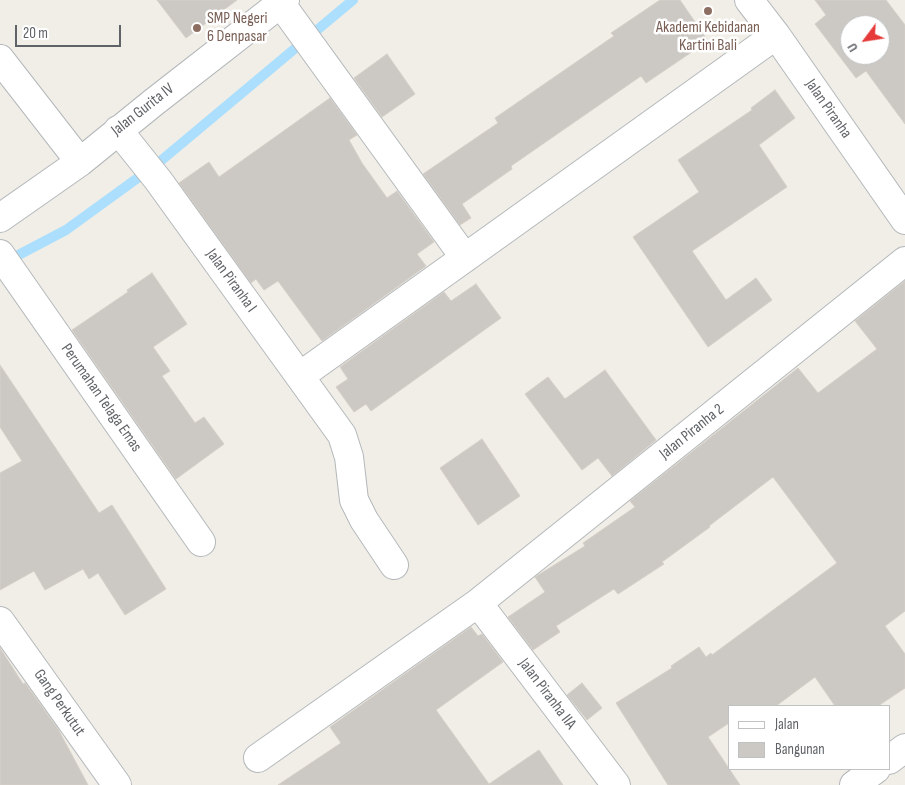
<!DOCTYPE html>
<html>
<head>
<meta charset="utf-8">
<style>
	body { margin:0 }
	#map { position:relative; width:905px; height:785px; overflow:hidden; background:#f0eee7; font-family:"Sofia Sans Condensed",sans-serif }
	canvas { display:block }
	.legend { position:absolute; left:728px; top:705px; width:162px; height:65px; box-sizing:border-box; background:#fff; border:1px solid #bfc1c2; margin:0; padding:6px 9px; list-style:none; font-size:15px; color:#5f6367 }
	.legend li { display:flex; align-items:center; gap:10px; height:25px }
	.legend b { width:25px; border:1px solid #bfc1c2 }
	.north { position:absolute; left:840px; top:15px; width:50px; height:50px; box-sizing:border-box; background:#fff; border:1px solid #bfc1c2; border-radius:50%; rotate:239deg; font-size:14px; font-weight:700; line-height:20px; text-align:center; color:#5f6367 }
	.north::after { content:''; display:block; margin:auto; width:18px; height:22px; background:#e53a39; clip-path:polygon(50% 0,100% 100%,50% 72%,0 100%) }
	.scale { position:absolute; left:15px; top:25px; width:106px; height:22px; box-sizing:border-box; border:2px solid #5f6367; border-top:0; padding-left:6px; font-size:15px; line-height:18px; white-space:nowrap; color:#5f6367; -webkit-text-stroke:4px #fff; paint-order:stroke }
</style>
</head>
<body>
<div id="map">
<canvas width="905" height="785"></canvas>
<ul class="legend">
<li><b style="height:6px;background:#fff"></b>Jalan</li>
<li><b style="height:14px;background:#ccc9c4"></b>Bangunan</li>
</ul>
<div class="north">U</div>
<div class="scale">20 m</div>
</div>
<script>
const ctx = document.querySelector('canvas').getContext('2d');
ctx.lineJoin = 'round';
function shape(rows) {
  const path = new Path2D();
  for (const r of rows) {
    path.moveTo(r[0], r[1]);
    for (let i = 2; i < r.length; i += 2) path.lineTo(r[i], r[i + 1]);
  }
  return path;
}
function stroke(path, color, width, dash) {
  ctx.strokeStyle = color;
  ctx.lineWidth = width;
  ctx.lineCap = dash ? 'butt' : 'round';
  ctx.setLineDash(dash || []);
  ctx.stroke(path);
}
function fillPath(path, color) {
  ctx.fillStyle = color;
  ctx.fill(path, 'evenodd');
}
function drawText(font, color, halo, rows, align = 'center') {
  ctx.font = font + ' "Sofia Sans Condensed",sans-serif';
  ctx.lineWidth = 5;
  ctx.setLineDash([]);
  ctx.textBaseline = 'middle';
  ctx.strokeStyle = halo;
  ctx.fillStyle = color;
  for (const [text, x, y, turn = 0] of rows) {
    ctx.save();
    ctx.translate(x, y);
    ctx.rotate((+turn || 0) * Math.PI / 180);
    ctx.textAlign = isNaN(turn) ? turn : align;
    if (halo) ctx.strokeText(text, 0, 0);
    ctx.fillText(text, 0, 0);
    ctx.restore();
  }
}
stroke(shape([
	[7,261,66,230,157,164,353,0]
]), '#abdffd', 10);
const building = shape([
	[157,0,237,0,186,38,157,0],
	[660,0,680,0,708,41,646,83,641,76,511,166,512,169,462,204,471,218,460,225,423,174,498,123,495,118,614,36,611,33,660,0],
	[815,0,886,0,905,25,905,124,866,71,856,78,815,24,826,15,815,0],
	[850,25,880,25,880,55,850,55,850,25],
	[387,54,415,94,382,117,354,78,387,54],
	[775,90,795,118,759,145,787,187,692,251,726,300,756,278,772,300,708,347,633,237,699,192,678,160,752,110,751,108,775,90],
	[330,98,357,135,349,140,362,163,387,198,397,191,434,242,417,254,426,266,322,341,278,281,264,290,256,279,251,283,179,183,209,162,219,177,330,98],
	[152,273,187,324,153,347,170,371,162,376,195,423,204,417,224,444,176,479,72,330,128,292,127,290,152,273],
	[905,281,905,611,885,626,905,654,905,688,878,706,835,706,815,677,776,706,729,706,729,723,708,737,740,785,668,785,616,703,672,668,671,666,699,647,706,657,711,653,712,655,837,563,773,477,709,526,710,527,662,562,664,564,618,594,614,589,556,626,560,632,533,650,508,617,545,592,535,577,585,546,583,543,635,507,630,501,798,368,818,393,877,349,855,321,905,281],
	[476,284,501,318,371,411,366,404,354,412,336,387,348,379,340,367,444,292,451,301,476,284],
	[0,365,99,513,112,505,166,589,125,615,98,573,89,579,83,569,45,590,34,571,0,590,0,473,22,461,0,427,0,365],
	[605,370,656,440,612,476,598,458,582,470,525,394,548,377,565,399,605,370],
	[482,439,520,496,478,525,440,468,482,439],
	[471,627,478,636,482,634,503,662,436,710,489,784,539,750,563,785,278,785,341,743,330,727,471,627],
	[0,648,23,684,25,683,58,729,88,785,0,785,0,648],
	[582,683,602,708,587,720,567,695,582,683]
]);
fillPath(building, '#ccc9c4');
stroke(building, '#d5cfc6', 1);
const street = shape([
	[749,0,776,35,905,220],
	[281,4,465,258],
	[0,59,80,162],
	[118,130,158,180,342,435,349,457,354,500,364,520,394,565],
	[0,218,80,162,154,102,285,0],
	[0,254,201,542],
	[300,376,776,35],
	[478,603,616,785],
	[0,621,117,785],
	[258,758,478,603,905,261],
	[889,760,905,748],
	[854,785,876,769]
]);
stroke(street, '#b4b8bb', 30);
stroke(street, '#fff', 28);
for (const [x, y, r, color] of [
	[708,11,5,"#8d6e63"],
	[197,28,5,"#8d6e63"]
]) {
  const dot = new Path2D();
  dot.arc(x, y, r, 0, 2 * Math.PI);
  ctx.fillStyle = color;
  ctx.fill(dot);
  stroke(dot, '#fff', 2);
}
drawText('16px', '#785e54', '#fff', [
	["SMP Negeri",207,19],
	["6 Denpasar",207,37],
	["Akademi Kebidanan",708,28,"center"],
	["Kartini Bali",708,46,"center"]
], 'left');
drawText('16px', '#5f6367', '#fff', [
	["Jalan Piranha",828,109,55],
	["Jalan Gurita IV",143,110,-38],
	["Jalan Piranha I",231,281,54],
	["Perumahan Telaga Emas",101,398,55],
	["Jalan Piranha 2",692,432,-39],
	["Jalan Piranha IIA",547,694,53],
	["Gang Perkutut",59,703,55]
]);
</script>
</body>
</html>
